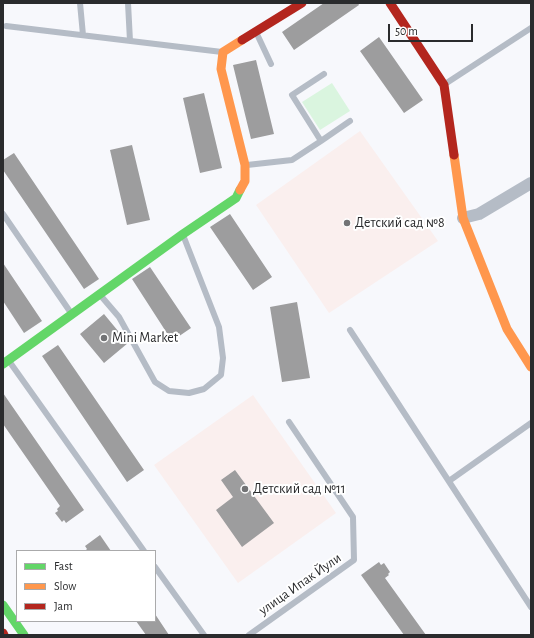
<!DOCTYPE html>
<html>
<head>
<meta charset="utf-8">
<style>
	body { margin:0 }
	#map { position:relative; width:534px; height:638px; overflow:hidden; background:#f7f8fc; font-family:"Alegreya Sans",sans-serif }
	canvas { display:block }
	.frame { position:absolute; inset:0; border:4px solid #2a2b2d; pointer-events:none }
	.legend { position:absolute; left:16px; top:550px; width:140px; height:72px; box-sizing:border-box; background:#fff; border:1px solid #aaaaab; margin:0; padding:5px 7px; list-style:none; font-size:12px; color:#2a2b2d }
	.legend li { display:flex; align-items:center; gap:8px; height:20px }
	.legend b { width:20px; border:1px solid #aaaaab }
	.scale { position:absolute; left:388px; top:24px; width:85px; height:18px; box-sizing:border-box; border:2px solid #2a2b2d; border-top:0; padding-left:5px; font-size:12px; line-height:14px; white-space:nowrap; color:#2a2b2d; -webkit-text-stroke:3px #fff; paint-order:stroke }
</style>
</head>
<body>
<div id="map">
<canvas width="534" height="638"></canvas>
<div class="frame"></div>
<ul class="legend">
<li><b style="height:5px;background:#63d668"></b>Fast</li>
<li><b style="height:5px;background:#ff974d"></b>Slow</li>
<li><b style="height:5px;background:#b3261e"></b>Jam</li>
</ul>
<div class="scale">50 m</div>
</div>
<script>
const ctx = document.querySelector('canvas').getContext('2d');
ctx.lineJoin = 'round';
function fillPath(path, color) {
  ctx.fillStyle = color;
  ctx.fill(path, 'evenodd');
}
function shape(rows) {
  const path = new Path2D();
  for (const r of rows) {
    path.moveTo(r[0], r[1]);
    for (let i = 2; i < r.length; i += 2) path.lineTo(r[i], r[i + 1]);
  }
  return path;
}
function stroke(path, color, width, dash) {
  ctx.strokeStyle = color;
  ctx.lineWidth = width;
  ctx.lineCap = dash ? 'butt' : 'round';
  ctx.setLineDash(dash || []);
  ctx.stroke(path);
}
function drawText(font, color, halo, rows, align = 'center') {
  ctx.font = font + ' "Alegreya Sans",sans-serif';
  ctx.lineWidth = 4;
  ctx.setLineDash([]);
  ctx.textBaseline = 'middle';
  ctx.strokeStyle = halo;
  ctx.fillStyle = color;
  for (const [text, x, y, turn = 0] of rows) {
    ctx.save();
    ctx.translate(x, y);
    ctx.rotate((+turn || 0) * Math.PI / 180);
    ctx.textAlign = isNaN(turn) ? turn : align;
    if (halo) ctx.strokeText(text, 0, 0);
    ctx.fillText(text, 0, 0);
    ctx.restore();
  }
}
fillPath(shape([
	[360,131,438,241,329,313,256,205],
	[253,395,336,513,238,583,154,465]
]), '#faefee');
fillPath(shape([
	[332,83,350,111,320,130,302,102]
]), '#daf5df');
fillPath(shape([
	[324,3,358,3,359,5,294,50,282,32],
	[379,37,423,100,404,113,360,51],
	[256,60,274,134,251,139,233,65],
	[204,93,222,168,200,173,183,98],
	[132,145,150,220,127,225,110,150],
	[14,153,99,279,84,289,3,170,3,160],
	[230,214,272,277,253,290,210,227],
	[3,263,42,321,24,333,3,301],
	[150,267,191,328,172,341,132,279],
	[297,302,310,378,282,382,270,307],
	[104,314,128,343,104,363,80,334],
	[58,345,144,470,127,482,42,356],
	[3,393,84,510,66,523,64,520,62,522,55,513,58,511,57,509,60,506,3,424],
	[235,470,274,523,242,547,216,510,233,497,221,480],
	[100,535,111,551,85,551,87,549,85,546],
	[379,562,381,565,384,563,390,572,388,574,389,575,385,578,426,635,404,635,361,575],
	[155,614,169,635,146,635,136,621,155,621]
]), '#9d9d9e');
stroke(shape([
	[80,3,83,35],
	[128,3,130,41],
	[6,26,222,52],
	[256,32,271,64],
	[445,84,531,28],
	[321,141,350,121],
	[247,165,292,160,321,141,292,95,324,74],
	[3,214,71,313],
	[101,296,119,317,155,382,169,391,189,393,204,389,221,375,223,358,219,327,183,235],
	[350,330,531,607],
	[9,361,144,551],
	[449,481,531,423],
	[155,567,204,635],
	[249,635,354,560,353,517,289,422]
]), '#b5bcc6', 6);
stroke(shape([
	[463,218,479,214,531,183]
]), '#b5bcc6', 12);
stroke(shape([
	[3,364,183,234,236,198,240,190],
	[3,605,24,635]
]), '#63d668', 9);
stroke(shape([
	[454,155,463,218,507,329,531,367],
	[240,190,245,181,245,165,221,69,223,52,242,40]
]), '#ff974d', 9);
stroke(shape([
	[390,3,444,85,454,155],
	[242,40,302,3],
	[3,633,4,635]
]), '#b3261e', 9);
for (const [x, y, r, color] of [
	[347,223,4,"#727375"],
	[104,338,4,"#727375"],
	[245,489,4,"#727375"]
]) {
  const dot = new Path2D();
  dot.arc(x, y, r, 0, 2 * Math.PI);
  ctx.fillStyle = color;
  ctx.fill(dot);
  stroke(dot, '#fff', 1.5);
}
drawText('14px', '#2a2b2d', '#fff', [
	["Детский сад №8",355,223],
	["Mini Market",112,338],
	["Детский сад №11",253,489]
], 'left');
drawText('14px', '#2a2b2d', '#fff', [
	["улица Ипак Йули",300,584,-35]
]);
</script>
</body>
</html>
